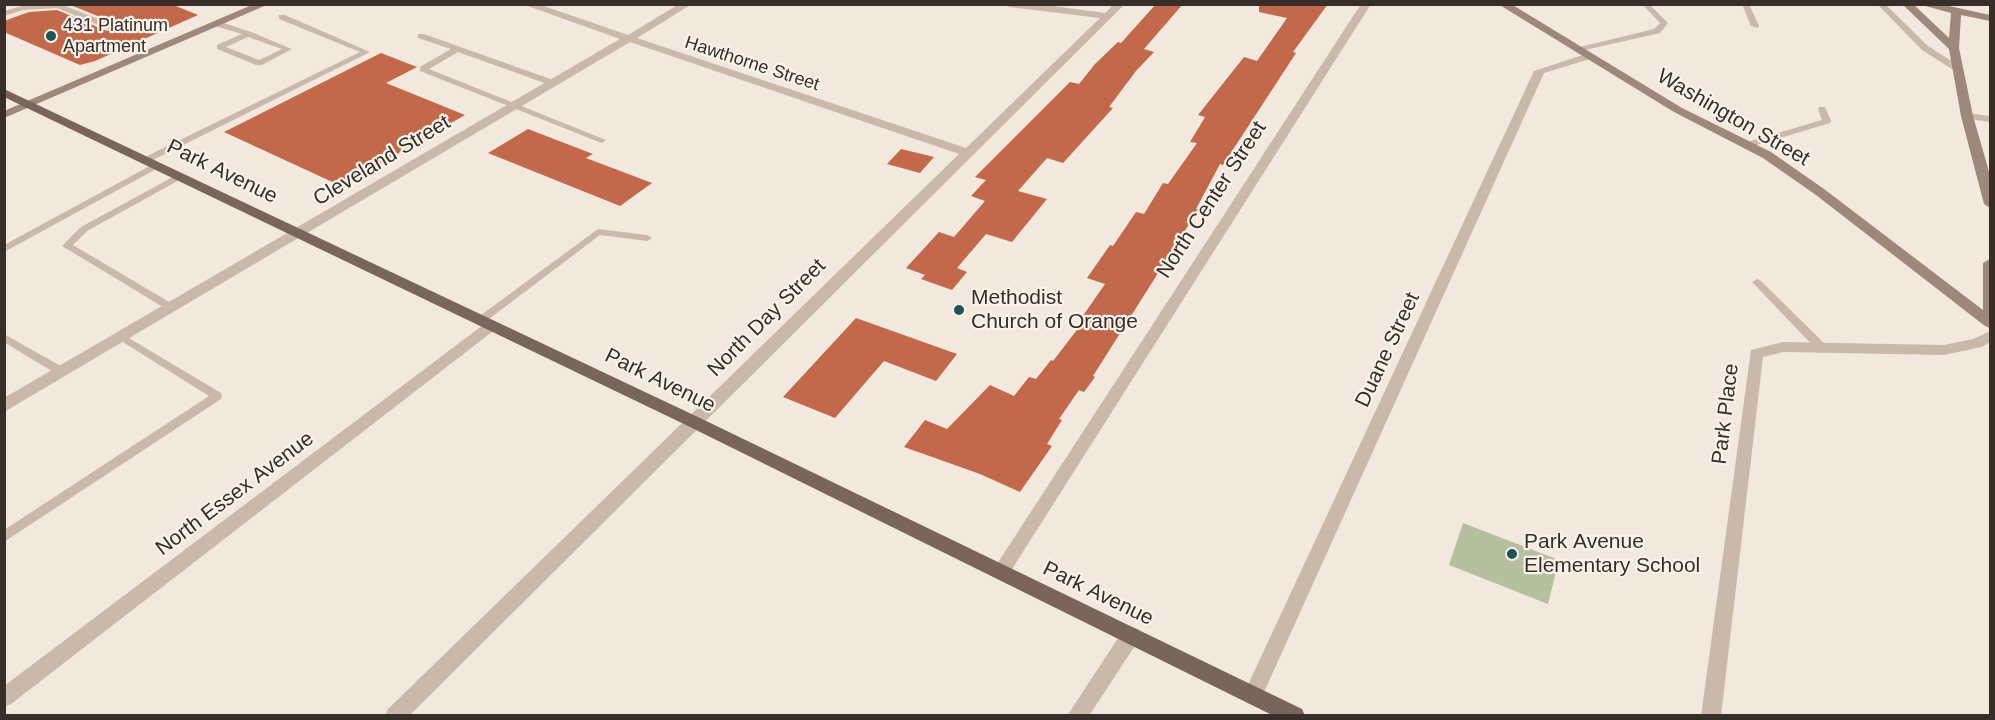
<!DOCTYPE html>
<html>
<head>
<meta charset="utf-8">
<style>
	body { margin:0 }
	#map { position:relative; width:1995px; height:720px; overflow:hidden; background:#f2e8dd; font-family:Helvetica,sans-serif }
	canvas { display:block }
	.frame { position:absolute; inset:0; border:6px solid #372e29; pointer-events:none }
</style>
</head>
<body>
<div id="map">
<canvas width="1995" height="720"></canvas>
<div class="frame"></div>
</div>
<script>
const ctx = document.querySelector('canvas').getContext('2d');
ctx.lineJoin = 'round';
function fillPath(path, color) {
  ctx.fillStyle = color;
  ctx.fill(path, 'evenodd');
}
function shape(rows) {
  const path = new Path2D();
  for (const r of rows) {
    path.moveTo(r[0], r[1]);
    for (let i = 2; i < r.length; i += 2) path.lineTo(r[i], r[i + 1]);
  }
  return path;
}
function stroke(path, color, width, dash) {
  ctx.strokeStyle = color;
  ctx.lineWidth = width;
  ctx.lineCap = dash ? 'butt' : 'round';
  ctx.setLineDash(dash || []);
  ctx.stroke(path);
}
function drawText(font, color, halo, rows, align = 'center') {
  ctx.font = font + ' Helvetica,sans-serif';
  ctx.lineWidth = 4.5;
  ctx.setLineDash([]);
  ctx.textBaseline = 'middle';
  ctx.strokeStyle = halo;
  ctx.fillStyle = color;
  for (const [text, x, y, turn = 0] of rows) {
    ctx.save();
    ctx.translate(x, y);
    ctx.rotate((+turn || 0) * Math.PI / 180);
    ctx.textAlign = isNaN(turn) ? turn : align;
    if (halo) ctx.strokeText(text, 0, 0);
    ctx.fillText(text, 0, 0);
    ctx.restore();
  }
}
fillPath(shape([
	[1463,523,1559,560,1548,604,1449,565]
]), '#b4c09e');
fillPath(shape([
	[68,4,171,4,198,15,95,61,80,65,4,32,4,21,29,12,57,10,107,31,117,28,115,23],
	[1156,4,1183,4,1144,49,1154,52,1136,71,1109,107,1113,108,1063,163,1047,158,1018,191,1047,199,1012,242,986,234,957,268,967,272,952,290,921,279,925,275,906,268,939,232,954,237,985,201,971,196,986,180,975,177,1070,82,1079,84,1095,64,1118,42,1121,43],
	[1259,4,1328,4,1293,52,1296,53,1223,165,1220,164,1196,209,1198,210,1093,376,1095,377,1084,392,1079,390,1059,419,1062,420,1047,444,1052,446,1020,492,980,474,904,447,925,420,947,429,990,385,1014,396,1029,377,1036,379,1051,360,1053,361,1083,322,1080,320,1105,284,1087,278,1110,245,1113,246,1136,212,1144,214,1163,183,1168,184,1197,143,1190,142,1205,117,1198,115,1244,57,1257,61,1287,18,1259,12],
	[381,53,417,67,386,83,465,115,341,186,224,132],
	[528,129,593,154,586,158,652,183,620,206,488,153],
	[901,149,934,157,920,173,887,164],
	[856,318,957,354,936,381,884,361,835,418,783,397]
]), '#c2694b');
fillPath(shape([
	[60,4,114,25,115,27,108,29,57,8,23,10,4,16,4,11,22,6,60,4],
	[1642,4,1649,4,1668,23,1660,33,1576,52,1576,48,1654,29,1660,23,1642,4],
	[1742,4,1749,4,1759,26,1758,28,1751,26,1742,4],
	[1877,4,1885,4,1928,46,1961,67,1961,71,1955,71,1922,50,1877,4],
	[279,15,285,15,370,52,149,162,143,162,143,158,360,52,279,19,279,15],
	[215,22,221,22,251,32,292,49,262,65,256,65,217,49,217,45,242,34,215,26,215,22],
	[248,37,282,49,259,60,226,47,248,37],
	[418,34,424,34,556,81,556,85,550,85,458,52,429,69,606,140,602,143,599,142,420,71,420,67,451,49,418,38,418,34],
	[1819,107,1825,107,1831,121,1830,123,1750,147,1747,148,1743,145,1744,143,1822,120,1818,109,1819,107],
	[157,162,161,165,160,167,4,252,4,245,157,162],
	[180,173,183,174,183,178,87,231,73,245,176,306,177,308,176,310,168,310,62,246,81,227,180,173],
	[598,229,647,235,652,238,647,241,600,235,485,322,477,322,476,320,477,318,598,229],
	[1757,279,1760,280,1826,345,1827,348,1826,351,1818,351,1754,284,1752,282,1757,279],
	[4,334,66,369,67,372,66,375,58,375,4,342,4,334],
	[122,334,221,393,222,396,221,399,4,542,4,530,209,396,118,339,117,337,118,335,122,334]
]), '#cab9aa');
fillPath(shape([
	[522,4,538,4,628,35,679,4,692,4,637,38,966,148,1100,18,1009,7,1004,4,1038,4,1105,13,1114,4,1125,4,409,716,385,716,388,709,959,154,630,42,4,412,4,398,620,39,522,4],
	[1361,4,1371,4,1007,577,1001,579,995,577,992,572,995,567,1361,4],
	[1589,53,1594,56,1593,58,1544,73,1260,701,1253,704,1246,701,1243,695,1246,689,1534,71,1589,53],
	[1967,113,1990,116,1990,122,1963,118,1961,116,1967,113],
	[492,320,497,322,499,325,497,328,11,704,4,707,4,686,487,322,492,320],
	[1990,331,1990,342,1982,347,1944,355,1783,352,1763,357,1721,716,1701,716,1751,350,1783,342,1944,345,1973,339,1990,331],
	[1131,627,1138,629,1140,635,1138,641,1089,716,1067,716,1124,629,1131,627]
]), '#cab9aa');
fillPath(shape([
	[254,4,269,4,4,118,4,111,254,4],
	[1498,4,1511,4,1682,108,1771,152,1824,189,1983,310,1983,263,1990,259,1990,328,1985,326,1816,195,1763,158,1674,112,1498,4],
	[1902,4,1913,4,1949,38,1951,13,1918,4,1940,4,1990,15,1990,21,1961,15,1959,48,1973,116,1990,175,1990,208,1984,204,1961,116,1949,49,1902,4]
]), '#9d887b');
fillPath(shape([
	[4,89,700,418,1302,709,1305,716,1274,716,688,426,4,97,4,89]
]), '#79655b');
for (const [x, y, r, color] of [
	[51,36,6,"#205358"],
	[959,310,6,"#205358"],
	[1512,554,6,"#205358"]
]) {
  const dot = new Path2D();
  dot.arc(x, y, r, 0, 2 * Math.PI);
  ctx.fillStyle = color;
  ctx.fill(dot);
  stroke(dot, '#f9f2ea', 2);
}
drawText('18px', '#372e29', '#f9f2ea', [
	["431 Platinum",63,26],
	["Apartment",63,47]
], 'left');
drawText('18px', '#372e29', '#f9f2ea', [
	["Hawthorne Street",752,64,18]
]);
drawText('21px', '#372e29', '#f9f2ea', [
	["Washington Street",1733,118,30],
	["Cleveland Street",382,161,-31],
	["Park Avenue",222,172,26],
	["North Center Street",1212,200,-57],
	["North Day Street",767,318,-45],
	["Duane Street",1388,350,-65],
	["Park Avenue",660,381,26],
	["Park Place",1726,414,-83],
	["North Essex Avenue",235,494,-37],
	["Park Avenue",1098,594,26]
]);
drawText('21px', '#372e29', '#f9f2ea', [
	["Methodist",971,298],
	["Church of Orange",971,322],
	["Park Avenue",1524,542],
	["Elementary School",1524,566]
], 'left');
</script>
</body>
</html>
